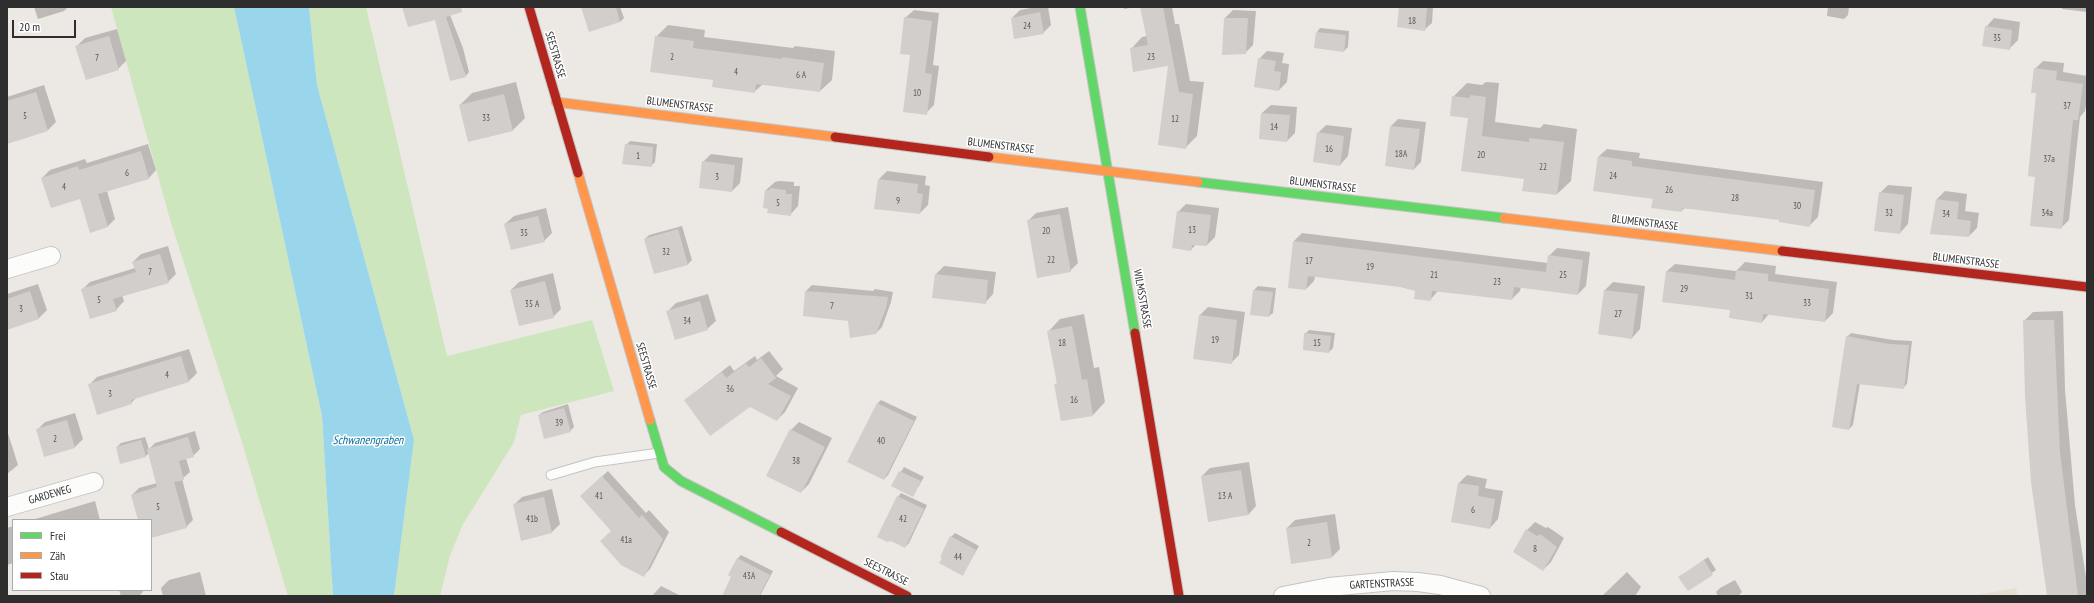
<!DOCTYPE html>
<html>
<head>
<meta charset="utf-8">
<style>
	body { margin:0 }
	#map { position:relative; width:2094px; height:603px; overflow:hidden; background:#ece8e4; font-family:"PT Sans Narrow",sans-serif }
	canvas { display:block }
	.frame { position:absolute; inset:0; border:8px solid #2e2e2e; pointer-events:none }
	.legend { position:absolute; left:12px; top:519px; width:140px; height:72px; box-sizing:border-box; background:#fff; border:1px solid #ababab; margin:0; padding:5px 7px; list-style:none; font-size:12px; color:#2e2e2e }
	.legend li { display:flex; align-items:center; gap:8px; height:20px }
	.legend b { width:20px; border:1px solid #ababab }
	.scale { position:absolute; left:12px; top:20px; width:64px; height:18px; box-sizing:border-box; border:2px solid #2e2e2e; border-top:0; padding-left:5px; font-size:12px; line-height:14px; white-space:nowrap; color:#2e2e2e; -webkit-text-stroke:3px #fff; paint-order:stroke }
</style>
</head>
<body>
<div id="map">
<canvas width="2094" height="603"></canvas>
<div class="frame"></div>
<ul class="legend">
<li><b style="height:5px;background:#63d668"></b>Frei</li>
<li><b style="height:5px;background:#ff974d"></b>Zäh</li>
<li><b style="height:5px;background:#b3261e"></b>Stau</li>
</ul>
<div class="scale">20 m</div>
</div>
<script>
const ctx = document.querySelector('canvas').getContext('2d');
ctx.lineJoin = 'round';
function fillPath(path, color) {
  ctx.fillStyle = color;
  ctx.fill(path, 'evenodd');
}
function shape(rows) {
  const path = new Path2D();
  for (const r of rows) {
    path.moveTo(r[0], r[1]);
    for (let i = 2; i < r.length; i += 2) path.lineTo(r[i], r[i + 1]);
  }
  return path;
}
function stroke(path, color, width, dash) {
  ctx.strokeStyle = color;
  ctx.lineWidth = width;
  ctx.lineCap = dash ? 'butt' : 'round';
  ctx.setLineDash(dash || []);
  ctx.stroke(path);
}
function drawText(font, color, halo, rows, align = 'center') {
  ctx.font = font + ' "PT Sans Narrow",sans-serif';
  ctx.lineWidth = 3;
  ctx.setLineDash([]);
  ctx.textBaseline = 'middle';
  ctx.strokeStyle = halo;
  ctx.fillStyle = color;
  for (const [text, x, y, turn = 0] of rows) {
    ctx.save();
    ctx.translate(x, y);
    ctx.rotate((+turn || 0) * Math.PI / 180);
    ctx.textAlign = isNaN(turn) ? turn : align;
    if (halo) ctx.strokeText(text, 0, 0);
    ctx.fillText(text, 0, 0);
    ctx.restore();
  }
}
fillPath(shape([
	[2016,588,2018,596,1969,596]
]), '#e6e0d3');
fillPath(shape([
	[111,7,234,7,322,416,333,596,288,596,241,439,171,223],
	[309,7,366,7,447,356,592,320,614,391,521,415,514,442,462,526,450,556,441,592,441,596,394,596,414,440,317,85]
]), '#cee6be');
fillPath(shape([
	[234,7,309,7,317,85,414,440,394,596,333,596,322,416]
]), '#99d6ec');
fillPath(shape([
	[34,7,68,7,64,11,38,19],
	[403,7,436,7,448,10,463,48,469,72,466,76,436,17],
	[582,7,620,7,624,18,620,22],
	[1036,7,1048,7,1051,25,1043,33,1012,18,1020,10],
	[1124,7,1136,7,1124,9],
	[1141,7,1172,7,1175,24,1179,24,1190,81,1204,82,1197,136,1185,148,1169,65,1131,49,1142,37,1147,36],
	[1400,7,1433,7,1432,23,1424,30],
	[1828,7,1849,7,1848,15,1844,19,1827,16],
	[2062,7,2087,7,2087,12,2062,9],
	[914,10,939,13,933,65,939,66,934,105,926,113,911,54,905,18],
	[1233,10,1256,11,1253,45,1245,53,1224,54,1225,18],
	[1994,18,2020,22,2018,40,2009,49,1986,27],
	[668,25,705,30,704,37,793,48,795,46,835,51,832,80,820,91,763,84,754,92,656,37],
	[1320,28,1349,31,1348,47,1344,51,1317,32],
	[117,29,126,61,118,69,77,46,85,38],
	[1267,51,1284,53,1282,63,1289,64,1287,82,1279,90,1259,59],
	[2043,61,2064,63,2063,72,2087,76,2087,100,2085,111,2080,117,2069,220,2061,228,2036,176,2038,93,2035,69],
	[516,82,525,118,513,130,469,141,460,105,472,93],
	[1486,82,1499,83,1495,122,1540,128,1544,124,1577,129,1571,181,1557,194,1525,178,1462,170,1469,118,1453,97,1467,83,1482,85],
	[44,85,56,122,48,130,7,134,7,97],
	[1271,105,1297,107,1295,133,1287,141,1262,113],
	[1398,119,1426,122,1421,162,1414,169,1391,126],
	[1326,125,1352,128,1348,156,1340,165,1318,133],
	[630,141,657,144,655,162,651,166,626,145],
	[148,144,156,170,149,178,107,191,115,219,107,227,81,198,42,178,50,170,85,159,87,163],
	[1607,149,1640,153,1639,158,1823,182,1818,217,1810,225,1780,219,1685,208,1681,211,1598,157],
	[711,154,743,158,740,183,732,191,703,162],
	[887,171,926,176,925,185,930,186,928,205,920,213,879,179],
	[779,181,794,182,794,186,800,186,798,206,790,215,766,190,775,182],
	[1888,185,1912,187,1908,224,1900,233,1880,193],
	[1945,191,1967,194,1965,211,1979,213,1977,228,1969,236,1937,199],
	[1186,204,1219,208,1215,237,1207,245,1196,244,1191,250,1178,212],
	[1068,207,1078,263,1070,271,1028,221,1036,213],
	[546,208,552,233,544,241,505,224,514,216],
	[682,226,692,260,688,264,655,273,645,239,649,235],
	[1302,233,1548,263,1549,256,1557,248,1590,252,1586,286,1578,294,1521,287,1520,291,1512,299,1438,291,1430,300,1416,290,1400,286,1315,276,1314,281,1306,289,1289,287,1294,241],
	[168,246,176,274,168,282,122,295,124,301,116,310,82,290,90,282,135,268,133,262,141,254],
	[1745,262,1776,266,1775,274,1837,282,1833,313,1825,321,1769,314,1762,322,1666,272,1675,264,1736,271],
	[944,266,996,272,993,294,985,303,936,274],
	[553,273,561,309,553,317,511,290,519,282],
	[1613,282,1645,286,1640,329,1632,338,1599,334,1605,290],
	[38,284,47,310,38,319,7,325,7,294],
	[812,285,873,291,875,289,893,292,891,302,882,327,876,333,849,320,804,315,806,291],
	[1258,286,1276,288,1273,313,1269,316,1251,314,1254,290],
	[708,294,716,321,707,329,668,311,676,303],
	[1208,307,1245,312,1239,355,1231,363,1200,315],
	[2063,311,2065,390,2075,505,2087,584,2087,596,2048,596,2032,482,2024,321,2033,312],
	[1084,314,1094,368,1099,367,1105,402,1093,415,1061,420,1055,385,1058,382,1048,332,1060,319],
	[1309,330,1335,333,1333,348,1329,352,1305,334],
	[1851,333,1893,340,1912,341,1907,384,1903,388,1860,383,1853,425,1849,429,1847,337],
	[189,349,197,373,189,381,137,397,131,403,89,385,97,377],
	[769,351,783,369,776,376,798,388,785,412,777,420,750,405,685,400,730,365,734,371,755,356,757,360],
	[881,400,917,417,888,475,884,479,877,404],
	[568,404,574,427,570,431,539,415,543,412],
	[75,413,83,439,75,447,37,430,45,422],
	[799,422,832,438,809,484,801,492,791,430],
	[7,430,18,465,7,474],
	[195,431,200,449,193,456,186,458,190,472,182,479,193,520,186,527,151,537,151,520,139,520,132,495,139,488,157,483,149,453,146,456,117,447,121,443,145,437,149,449,155,443],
	[1249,462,1256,506,1248,515,1202,476,1210,468],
	[904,467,924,477,913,496,892,486],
	[608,471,646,513,649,510,669,532,650,569,643,576,612,531,587,490],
	[1467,475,1487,479,1485,488,1503,491,1498,519,1490,528,1459,483],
	[552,489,560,524,552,532,514,505,522,497],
	[901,493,927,505,909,543,905,547,898,497],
	[95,501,100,520,32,520],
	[1335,514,1340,549,1332,557,1292,563,1287,528,1295,520],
	[1535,522,1546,528,1548,527,1564,538,1551,562,1543,570,1527,530],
	[13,526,13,563,7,565,7,528],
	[955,533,979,546,963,574,951,537],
	[741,555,773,571,760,596,723,596,733,577,738,558],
	[1708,557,1716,570,1688,589,1680,577],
	[200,572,206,596,163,596,161,588,169,580],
	[1627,572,1641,587,1635,596,1602,596],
	[1735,580,1742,592,1738,596,1718,596,1716,592,1720,588],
	[661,586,679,595,678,596,652,596],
	[119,590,142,590,143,592,139,596,121,596]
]), '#0003');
fillPath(shape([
	[402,7,461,7,462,12,446,17,466,77,450,81,435,20,408,27],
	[581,7,616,7,620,22,589,32],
	[1140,7,1163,7,1179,92,1193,94,1186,149,1158,145,1168,66,1133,72,1130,48,1148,45],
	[1399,7,1427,7,1425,31,1397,27],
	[1040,12,1044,34,1014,39,1011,18],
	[904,17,932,21,925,73,932,74,927,115,903,112,910,55,900,54],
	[1224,18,1248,18,1246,54,1222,55],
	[1985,26,2012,30,2010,50,1982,46],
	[1316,32,1346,35,1344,52,1314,48],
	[109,36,119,70,86,80,75,46],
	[655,36,694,41,693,48,782,59,782,57,824,63,820,92,756,84,755,93,712,87,713,80,650,72],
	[1258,58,1276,61,1274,71,1281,72,1279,91,1254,87],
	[2034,68,2057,71,2056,80,2083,84,2078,120,2073,120,2062,229,2030,226,2035,177,2028,176,2036,93,2031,93],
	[36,92,48,131,7,144,7,101],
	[504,94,513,131,468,142,459,105],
	[1471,95,1486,97,1482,136,1529,142,1529,138,1564,142,1557,195,1522,191,1524,179,1461,171,1468,118,1450,116,1452,96,1469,98],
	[1261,113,1290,115,1287,142,1259,139],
	[1390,126,1420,129,1414,170,1385,166],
	[1317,132,1344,136,1340,166,1313,162],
	[625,144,653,147,652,167,622,164],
	[141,151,149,179,98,194,108,227,90,233,80,199,51,208,41,178,78,166,79,170],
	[1598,156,1632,161,1632,166,1815,190,1810,227,1779,222,1779,220,1682,208,1682,212,1651,208,1653,199,1593,191],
	[702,161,735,165,732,192,699,188],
	[878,179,918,184,917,193,923,194,920,214,874,209],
	[770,188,786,190,786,194,792,194,791,216,767,213,768,209,763,208,765,190,770,190],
	[1879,192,1904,195,1900,234,1874,231],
	[1936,199,1959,202,1957,219,1971,221,1969,237,1930,234],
	[1177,211,1211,215,1207,246,1192,245,1191,251,1172,248],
	[1060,214,1071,272,1037,278,1027,220],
	[538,216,545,242,511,250,504,224],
	[678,229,688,265,654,274,644,239],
	[1293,241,1546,272,1548,255,1583,260,1578,295,1514,287,1512,300,1432,291,1431,301,1414,299,1415,291,1400,287,1308,276,1306,290,1288,288],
	[160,254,169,283,113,299,117,311,90,319,81,289,136,272,132,262],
	[1736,270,1768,274,1768,281,1829,289,1825,322,1763,314,1762,323,1729,318,1730,310,1662,302,1666,271,1735,280],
	[935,274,988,280,986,304,932,298],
	[545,281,554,318,519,326,510,290],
	[1253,290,1273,292,1269,317,1250,315],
	[1604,290,1638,294,1632,339,1598,334],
	[30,291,39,319,7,330,7,299],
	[805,291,888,297,886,308,876,334,850,338,848,321,803,316],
	[700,301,708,330,675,340,666,311],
	[1199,315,1237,320,1232,364,1193,359],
	[2023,320,2054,320,2060,453,2078,596,2047,596,2031,482,2025,396],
	[1072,326,1082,380,1087,379,1093,416,1061,421,1054,384,1057,384,1047,331],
	[1304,333,1331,336,1329,353,1303,350],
	[1846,336,1889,344,1909,345,1904,389,1857,384,1849,430,1832,427],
	[181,356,189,382,131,400,132,404,97,415,88,384],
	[761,358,776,378,768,384,791,396,777,421,750,407,710,436,684,400,722,372,726,378,746,363,749,367],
	[877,403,914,421,884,480,847,462],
	[564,408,571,432,544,439,538,415],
	[67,420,75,448,44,457,36,429],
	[790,429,825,447,801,493,766,476],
	[188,437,194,457,179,461,184,480,174,482,187,528,151,538,151,520,138,520,131,495,157,487,147,449],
	[141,440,146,457,120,464,116,447],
	[1241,470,1248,515,1208,522,1201,476],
	[899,471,921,481,913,497,891,486],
	[602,476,639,518,642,515,663,539,644,577,621,565,600,541,611,531,580,496],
	[1458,483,1479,486,1478,496,1495,499,1490,529,1451,522],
	[897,496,924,509,905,548,891,541,887,542,877,537],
	[544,497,552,533,521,541,513,504],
	[1327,522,1332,558,1291,564,1286,528],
	[1526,529,1537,536,1540,534,1557,547,1543,571,1513,552],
	[950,536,976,550,963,576,939,563,942,558,940,557],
	[737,558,770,575,759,596,722,596,731,577,728,575],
	[1704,560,1713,575,1688,591,1678,577]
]), '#d1cecb');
const lane = shape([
	[551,475,595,462,659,453]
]);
const street = shape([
	[7,269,51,256],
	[7,507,94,482],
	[1283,596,1329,587,1393,581,1418,582,1440,585,1481,596]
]);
const fast = shape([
	[1080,7,1135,333],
	[1198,182,1504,218],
	[650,420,664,467,681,481,781,532]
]);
const slow = shape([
	[556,102,835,137],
	[989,157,1198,182],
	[578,173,650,420],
	[1504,218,1782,251]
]);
const jam = shape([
	[529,7,578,173],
	[835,137,989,157],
	[1782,251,2087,287],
	[1135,333,1179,596],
	[781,532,907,596]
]);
stroke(lane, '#c5c4c5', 11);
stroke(street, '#c5c4c5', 20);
stroke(fast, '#c5c4c5', 11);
stroke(slow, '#c5c4c5', 11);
stroke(jam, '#c5c4c5', 11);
stroke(lane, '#fcfcfb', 9);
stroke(street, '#fcfcfb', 18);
stroke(fast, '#63d668', 9);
stroke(slow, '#ff974d', 9);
stroke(jam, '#b3261e', 9);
drawText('9px', '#585857', null, [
	["18",1412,21],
	["24",1027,26],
	["35",1997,38],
	["2",672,57],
	["23",1151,57],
	["7",97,58],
	["4",736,72],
	["6 A",801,75],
	["10",917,93],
	["37",2067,106],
	["5",25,116],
	["33",486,118],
	["12",1175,119],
	["14",1274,127],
	["16",1329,149],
	["18A",1401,154],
	["20",1481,155],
	["1",638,156],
	["37a",2049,159],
	["22",1543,167],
	["6",127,173],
	["24",1613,176],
	["3",717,177],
	["4",64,187],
	["26",1669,190],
	["28",1735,198],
	["9",898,201],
	["5",778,203],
	["30",1797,206],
	["32",1889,213],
	["34a",2047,213],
	["34",1946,214],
	["13",1192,230],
	["20",1046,231],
	["35",524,233],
	["32",666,252],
	["22",1051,260],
	["17",1309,261],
	["19",1370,267],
	["7",150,272],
	["21",1434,275],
	["25",1563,275],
	["23",1497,282],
	["29",1684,289],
	["31",1749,296],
	["5",99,300],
	["33",1807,303],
	["35 A",532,304],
	["7",832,306],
	["3",21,309],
	["27",1618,314],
	["34",687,321],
	["19",1215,340],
	["18",1062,343],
	["15",1317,343],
	["4",167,375],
	["36",730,389],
	["3",110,394],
	["16",1074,400],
	["39",559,423],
	["2",55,439],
	["40",881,441],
	["38",796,461],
	["41",599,496],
	["13 A",1225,496],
	["5",158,507],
	["6",1473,510],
	["41b",532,519],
	["42",903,519],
	["41a",626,540],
	["2",1309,543],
	["8",1535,549],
	["44",958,557],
	["43A",749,576]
]);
drawText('11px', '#2e2e2e', '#fff', [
	["SEESTRASSE",555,55,74],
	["BLUMENSTRASSE",680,105,7],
	["BLUMENSTRASSE",1001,146,7],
	["BLUMENSTRASSE",1323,185,7],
	["BLUMENSTRASSE",1645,223,7],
	["BLUMENSTRASSE",1966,261,7],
	["WILMSSTRASSE",1142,299,80],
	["SEESTRASSE",646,366,74],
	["GARDEWEG",50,495,-16],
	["SEESTRASSE",886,572,27],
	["GARTENSTRASSE",1382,584,-3]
]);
drawText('italic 12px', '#0d6fa3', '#fff', [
	["Schwanengraben",368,441]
]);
</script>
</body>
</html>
